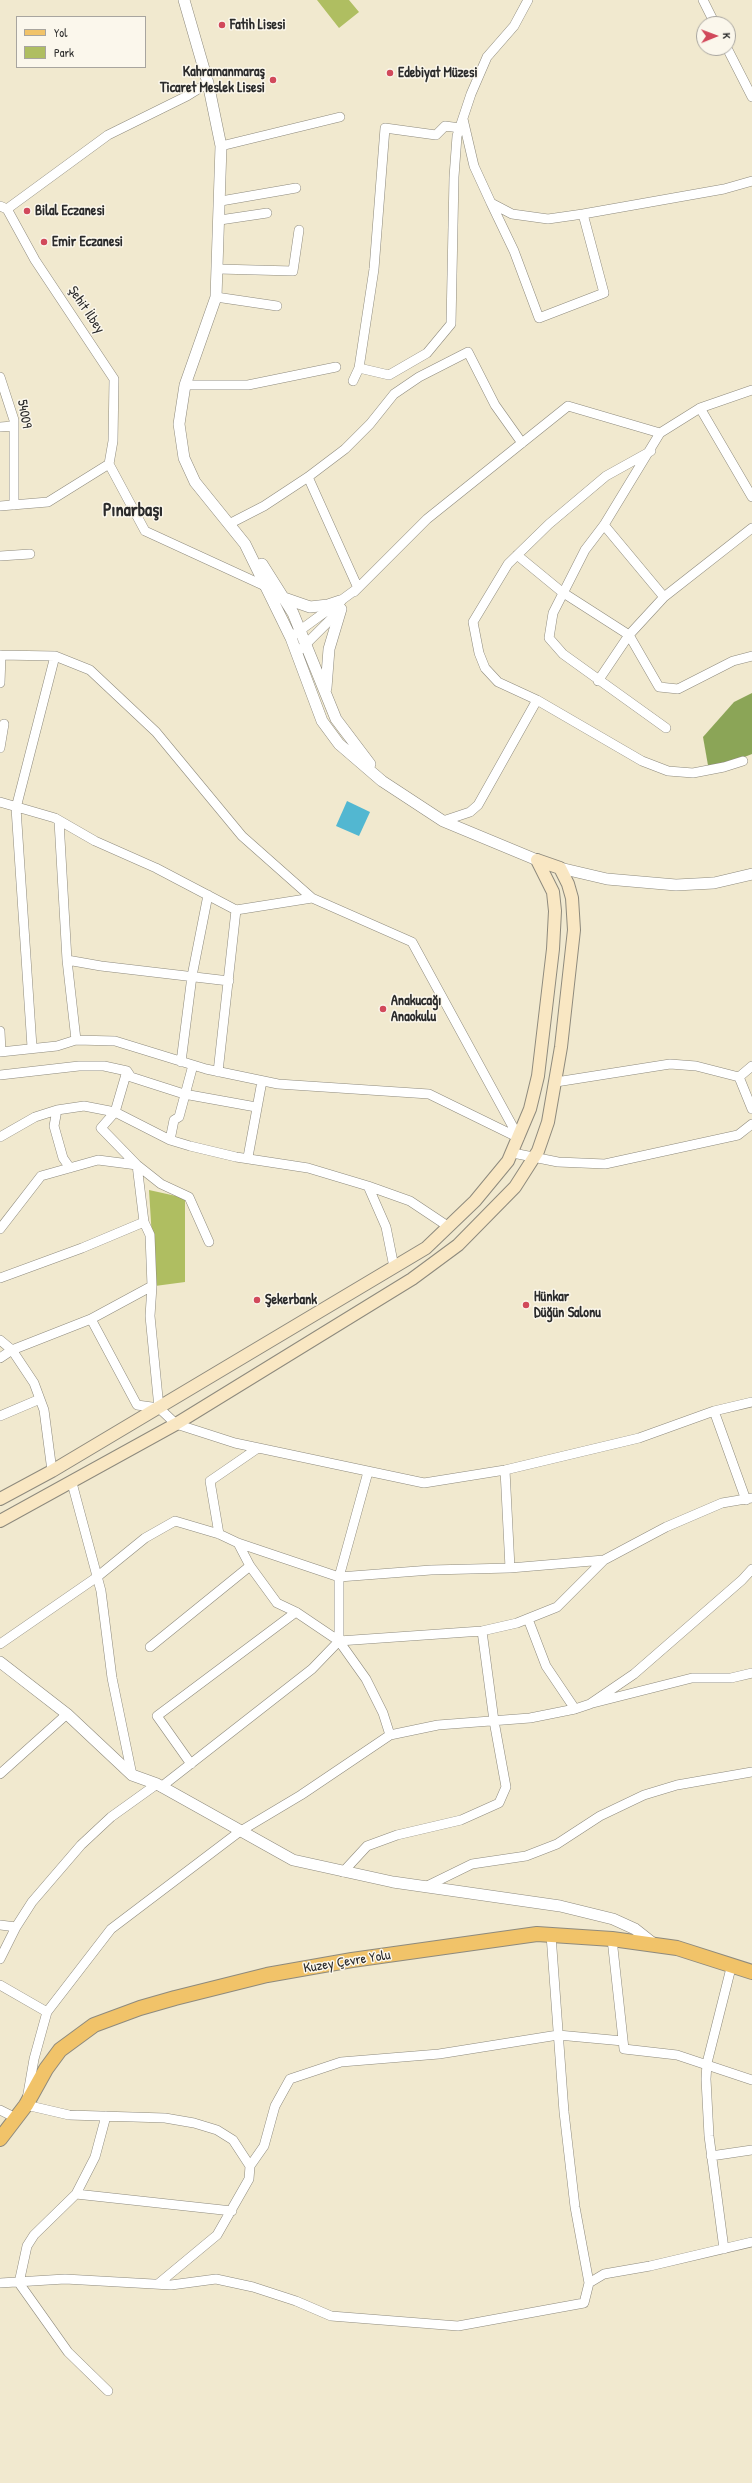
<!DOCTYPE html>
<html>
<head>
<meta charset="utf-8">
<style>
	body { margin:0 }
	#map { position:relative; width:752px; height:2483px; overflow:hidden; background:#f1e9cf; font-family:"Patrick Hand",sans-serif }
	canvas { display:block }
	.legend { position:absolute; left:16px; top:16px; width:130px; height:52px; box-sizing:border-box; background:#fbf7ec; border:1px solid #a8a59f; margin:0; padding:5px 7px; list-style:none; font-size:12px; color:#2b2b2b }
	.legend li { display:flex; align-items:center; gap:8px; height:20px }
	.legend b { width:20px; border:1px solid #a8a59f }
	.north { position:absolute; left:696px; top:16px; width:40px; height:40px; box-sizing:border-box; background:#fbf7ec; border:1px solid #a8a59f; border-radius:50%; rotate:89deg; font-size:11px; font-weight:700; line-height:16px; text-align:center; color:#2b2b2b }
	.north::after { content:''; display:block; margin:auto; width:14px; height:18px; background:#d1495b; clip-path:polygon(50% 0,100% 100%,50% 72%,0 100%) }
</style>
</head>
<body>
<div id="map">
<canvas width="752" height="2483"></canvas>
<ul class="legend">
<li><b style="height:5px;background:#f1c369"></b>Yol</li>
<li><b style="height:11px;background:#afbe61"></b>Park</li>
</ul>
<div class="north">K</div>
</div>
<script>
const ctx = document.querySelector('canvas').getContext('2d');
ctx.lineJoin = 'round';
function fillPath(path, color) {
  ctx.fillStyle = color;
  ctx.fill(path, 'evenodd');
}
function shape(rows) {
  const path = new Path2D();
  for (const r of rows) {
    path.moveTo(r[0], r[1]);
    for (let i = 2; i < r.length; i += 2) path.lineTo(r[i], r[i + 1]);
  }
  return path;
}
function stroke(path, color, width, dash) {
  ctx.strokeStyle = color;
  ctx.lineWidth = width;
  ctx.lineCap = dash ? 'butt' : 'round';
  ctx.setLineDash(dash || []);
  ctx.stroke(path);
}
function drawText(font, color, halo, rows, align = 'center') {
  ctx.font = font + ' "Patrick Hand",sans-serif';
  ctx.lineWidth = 3;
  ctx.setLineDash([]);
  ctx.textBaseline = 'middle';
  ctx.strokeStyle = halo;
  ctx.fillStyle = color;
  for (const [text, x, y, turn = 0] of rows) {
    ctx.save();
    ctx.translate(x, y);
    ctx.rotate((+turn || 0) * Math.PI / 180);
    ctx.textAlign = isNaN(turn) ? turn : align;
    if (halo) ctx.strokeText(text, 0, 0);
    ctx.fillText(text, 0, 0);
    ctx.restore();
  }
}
fillPath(shape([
	[317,0,349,0,359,12,339,28],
	[149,1190,185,1198,185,1282,155,1286]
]), '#afbe61');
fillPath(shape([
	[752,693,752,754,709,771,703,737,734,702]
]), '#8ba557');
fillPath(shape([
	[347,801,370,812,359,836,336,826]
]), '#52b7d1');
const minor = shape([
	[703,0,715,24],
	[727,48,752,97],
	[463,119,474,166,491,203,512,214,548,219,583,214,724,189,752,181],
	[221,146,340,117],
	[221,201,296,188],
	[491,203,514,251,539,318,604,293,583,214],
	[0,206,7,209,35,260,114,379,113,441,109,464,145,531,267,587],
	[7,209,108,135,187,96,208,83],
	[220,220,267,213],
	[218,269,293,271,299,230],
	[216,297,277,306],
	[359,368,374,269,385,128,436,135,445,126,460,128],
	[0,377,14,420,14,505],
	[353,381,359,368,389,375,427,353,451,324,454,177,457,136,471,94,487,57,514,26,528,0],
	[185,385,248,385,336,367],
	[700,408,752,497],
	[0,427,13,426],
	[651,451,606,476,549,524,508,564,473,622,479,653,485,668,498,682,537,700,642,761,668,771,693,773,724,767,743,761],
	[308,477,358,588,354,592],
	[0,506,48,502,109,464],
	[229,524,264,506,308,477,345,449,370,424,394,394,419,377,468,352,495,405,522,443],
	[604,525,664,597],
	[517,555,562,592,629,635,659,687,678,689,733,661,752,656],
	[0,556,30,554],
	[295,634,358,588,427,519,568,406,660,433],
	[301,649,340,610],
	[0,655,55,656,90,670,156,732,242,836,312,898,412,942,519,1138],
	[598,681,629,635,664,597,752,528],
	[0,683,1,655],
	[666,728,563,654,549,638,553,613,585,550,604,525,660,433,700,408,752,390],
	[0,748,4,724],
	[0,802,55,818,95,841,156,868,236,910,312,898],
	[59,821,67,960,76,1040],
	[443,821,470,812,478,805,537,700],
	[67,960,101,966,229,981],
	[0,1031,1,1052],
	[32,1047,16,808,55,656],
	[0,1052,57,1046,76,1040,115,1041,206,1069,278,1084,429,1094,519,1138],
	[181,1062,192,976,208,895],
	[127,1071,115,1112,101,1128,137,1165,161,1184,189,1197,209,1242],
	[218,1072,236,910],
	[0,1075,79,1066,104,1066,127,1071,131,1077,184,1094,256,1107],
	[739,1077,752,1109],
	[556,1082,670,1064,696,1066,739,1077,752,1066],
	[57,1110,54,1126,63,1158,70,1168],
	[0,1137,35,1117,57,1110,84,1106,115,1112,170,1140,190,1146,236,1157,308,1168,368,1186,386,1227,394,1267],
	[170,1140,174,1120,179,1117,193,1065],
	[513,1153,558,1162,605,1164,738,1135,752,1124],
	[248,1157,262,1081],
	[368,1186,410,1201,449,1227],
	[0,1229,41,1176,98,1160,137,1165,144,1222,150,1235,152,1286,150,1316,159,1408],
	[0,1278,82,1248,144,1222],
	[91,1319,137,1405,159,1408,176,1424,235,1443,424,1483,505,1470,639,1438,714,1411,752,1402],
	[0,1340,12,1350,34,1383,44,1410,52,1471],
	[0,1358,12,1350,91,1319,152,1286],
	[714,1411,746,1500],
	[0,1416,40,1399],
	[505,1470,510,1568],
	[72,1483,101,1591,112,1678,132,1775],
	[219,1534,210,1481,258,1448],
	[238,1543,250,1566,277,1603,296,1612,339,1641,366,1679,383,1713,390,1735],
	[528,1619,546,1666,575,1709],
	[339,1641,339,1577,368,1472],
	[0,1644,97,1577,145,1538,175,1521,219,1534,238,1543,339,1577,431,1570,510,1568,604,1560,666,1527,722,1503,752,1498],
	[150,1647,250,1566],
	[593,1703,692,1678,731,1678,752,1673],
	[191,1764,157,1716,296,1612],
	[0,1774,67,1714],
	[161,1787,312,1669,339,1641,482,1631,517,1623,557,1607,604,1560],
	[343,1872,367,1846,397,1835,461,1820,499,1803,506,1787,494,1721,482,1631],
	[425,1887,472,1864,526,1856,557,1844,600,1816,644,1795,677,1785,752,1772],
	[0,1925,16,1927],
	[551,1935,564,2112,575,2207,589,2283],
	[612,1939,624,2049,677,2055,752,2080],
	[0,1959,16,1927,32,1902,81,1845,111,1817,157,1784],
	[0,1985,47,2012],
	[0,2110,16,2118],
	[106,2116,95,2157,76,2194,34,2235,27,2246,19,2283,68,2352,108,2391],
	[711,2156,752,2150],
	[250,2166,264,2146,275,2106,290,2079,341,2062,439,2054,558,2035,623,2041],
	[76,2194,232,2211],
	[724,2249,709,2136,706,2079,707,2063,732,1964],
	[0,2283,65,2279,171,2285,216,2279,253,2287,296,2301,331,2316,458,2326,584,2303,589,2283,604,2274,650,2266,752,2242],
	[158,2284,217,2235,249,2179,250,2166,233,2140,217,2130,194,2123,165,2118,69,2115,26,2105,34,2059,47,2012,111,1929,239,1832,301,1795,390,1735,438,1725,530,1718,575,1709,590,1704,634,1674,742,1580,752,1569]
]);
const tertiary = shape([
	[184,0,208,83,221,146,216,297,185,385,179,424,184,458,195,482,245,544,291,638,322,721,339,744,382,781,443,821,537,860],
	[262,564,293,613,336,719,370,764],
	[284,598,310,607,328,605,340,601],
	[326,688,329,649,341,609],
	[560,868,607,879,676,885,714,883,752,874],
	[0,1662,67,1714,132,1775,157,1784,293,1860,393,1882,560,1906,613,1919,635,1929,654,1944]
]);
const secondary = shape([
	[0,1499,52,1471,426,1248,475,1201,508,1161,530,1109,538,1076,553,949,555,911,553,892,537,860],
	[0,1521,176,1424,412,1279,458,1245,515,1187,538,1151,548,1122,561,1047,574,930,572,898,568,884,560,868,537,860]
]);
const primary = shape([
	[0,2139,26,2105,46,2069,60,2050,94,2025,140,2008,175,1998,267,1975,352,1960,537,1934,612,1939,677,1948,752,1972]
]);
stroke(minor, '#8e8a7d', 10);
stroke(tertiary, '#8e8a7d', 12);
stroke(secondary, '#8e8a7d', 14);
stroke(primary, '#8e8a7d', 16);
stroke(minor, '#fff', 9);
stroke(tertiary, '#fff', 11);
stroke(secondary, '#f9e7c3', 12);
stroke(primary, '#f1c369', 14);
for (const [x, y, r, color] of [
	[222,25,4,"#d1495b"],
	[390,73,4,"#d1495b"],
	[273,80,4,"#d1495b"],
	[27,211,4,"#d1495b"],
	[44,242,4,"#d1495b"],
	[383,1009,4,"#d1495b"],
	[257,1300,4,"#d1495b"],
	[526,1305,4,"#d1495b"]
]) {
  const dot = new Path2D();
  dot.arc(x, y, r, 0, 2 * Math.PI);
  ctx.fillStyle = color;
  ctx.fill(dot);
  stroke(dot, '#fbf7ec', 1.5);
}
drawText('bold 14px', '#2b2b2b', '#fbf7ec', [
	["Fatih Lisesi",230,25],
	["Kahramanmaraş",265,72,"right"],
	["Ticaret Meslek Lisesi",265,88,"right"],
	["Edebiyat Müzesi",398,73],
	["Bilal Eczanesi",35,211],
	["Emir Eczanesi",52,242],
	["Anakucağı",391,1001],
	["Anaokulu",391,1017],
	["Hünkar",534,1297],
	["Düğün Salonu",534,1313],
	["Şekerbank",265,1300]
], 'left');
drawText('14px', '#2b2b2b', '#fbf7ec', [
	["Şehit İlbey",86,310,56],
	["54009",24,414,80],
	["Kuzey Çevre Yolu",347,1962,-9]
]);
drawText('bold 18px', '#2b2b2b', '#fbf7ec', [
	["Pınarbaşı",133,511]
]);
</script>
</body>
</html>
